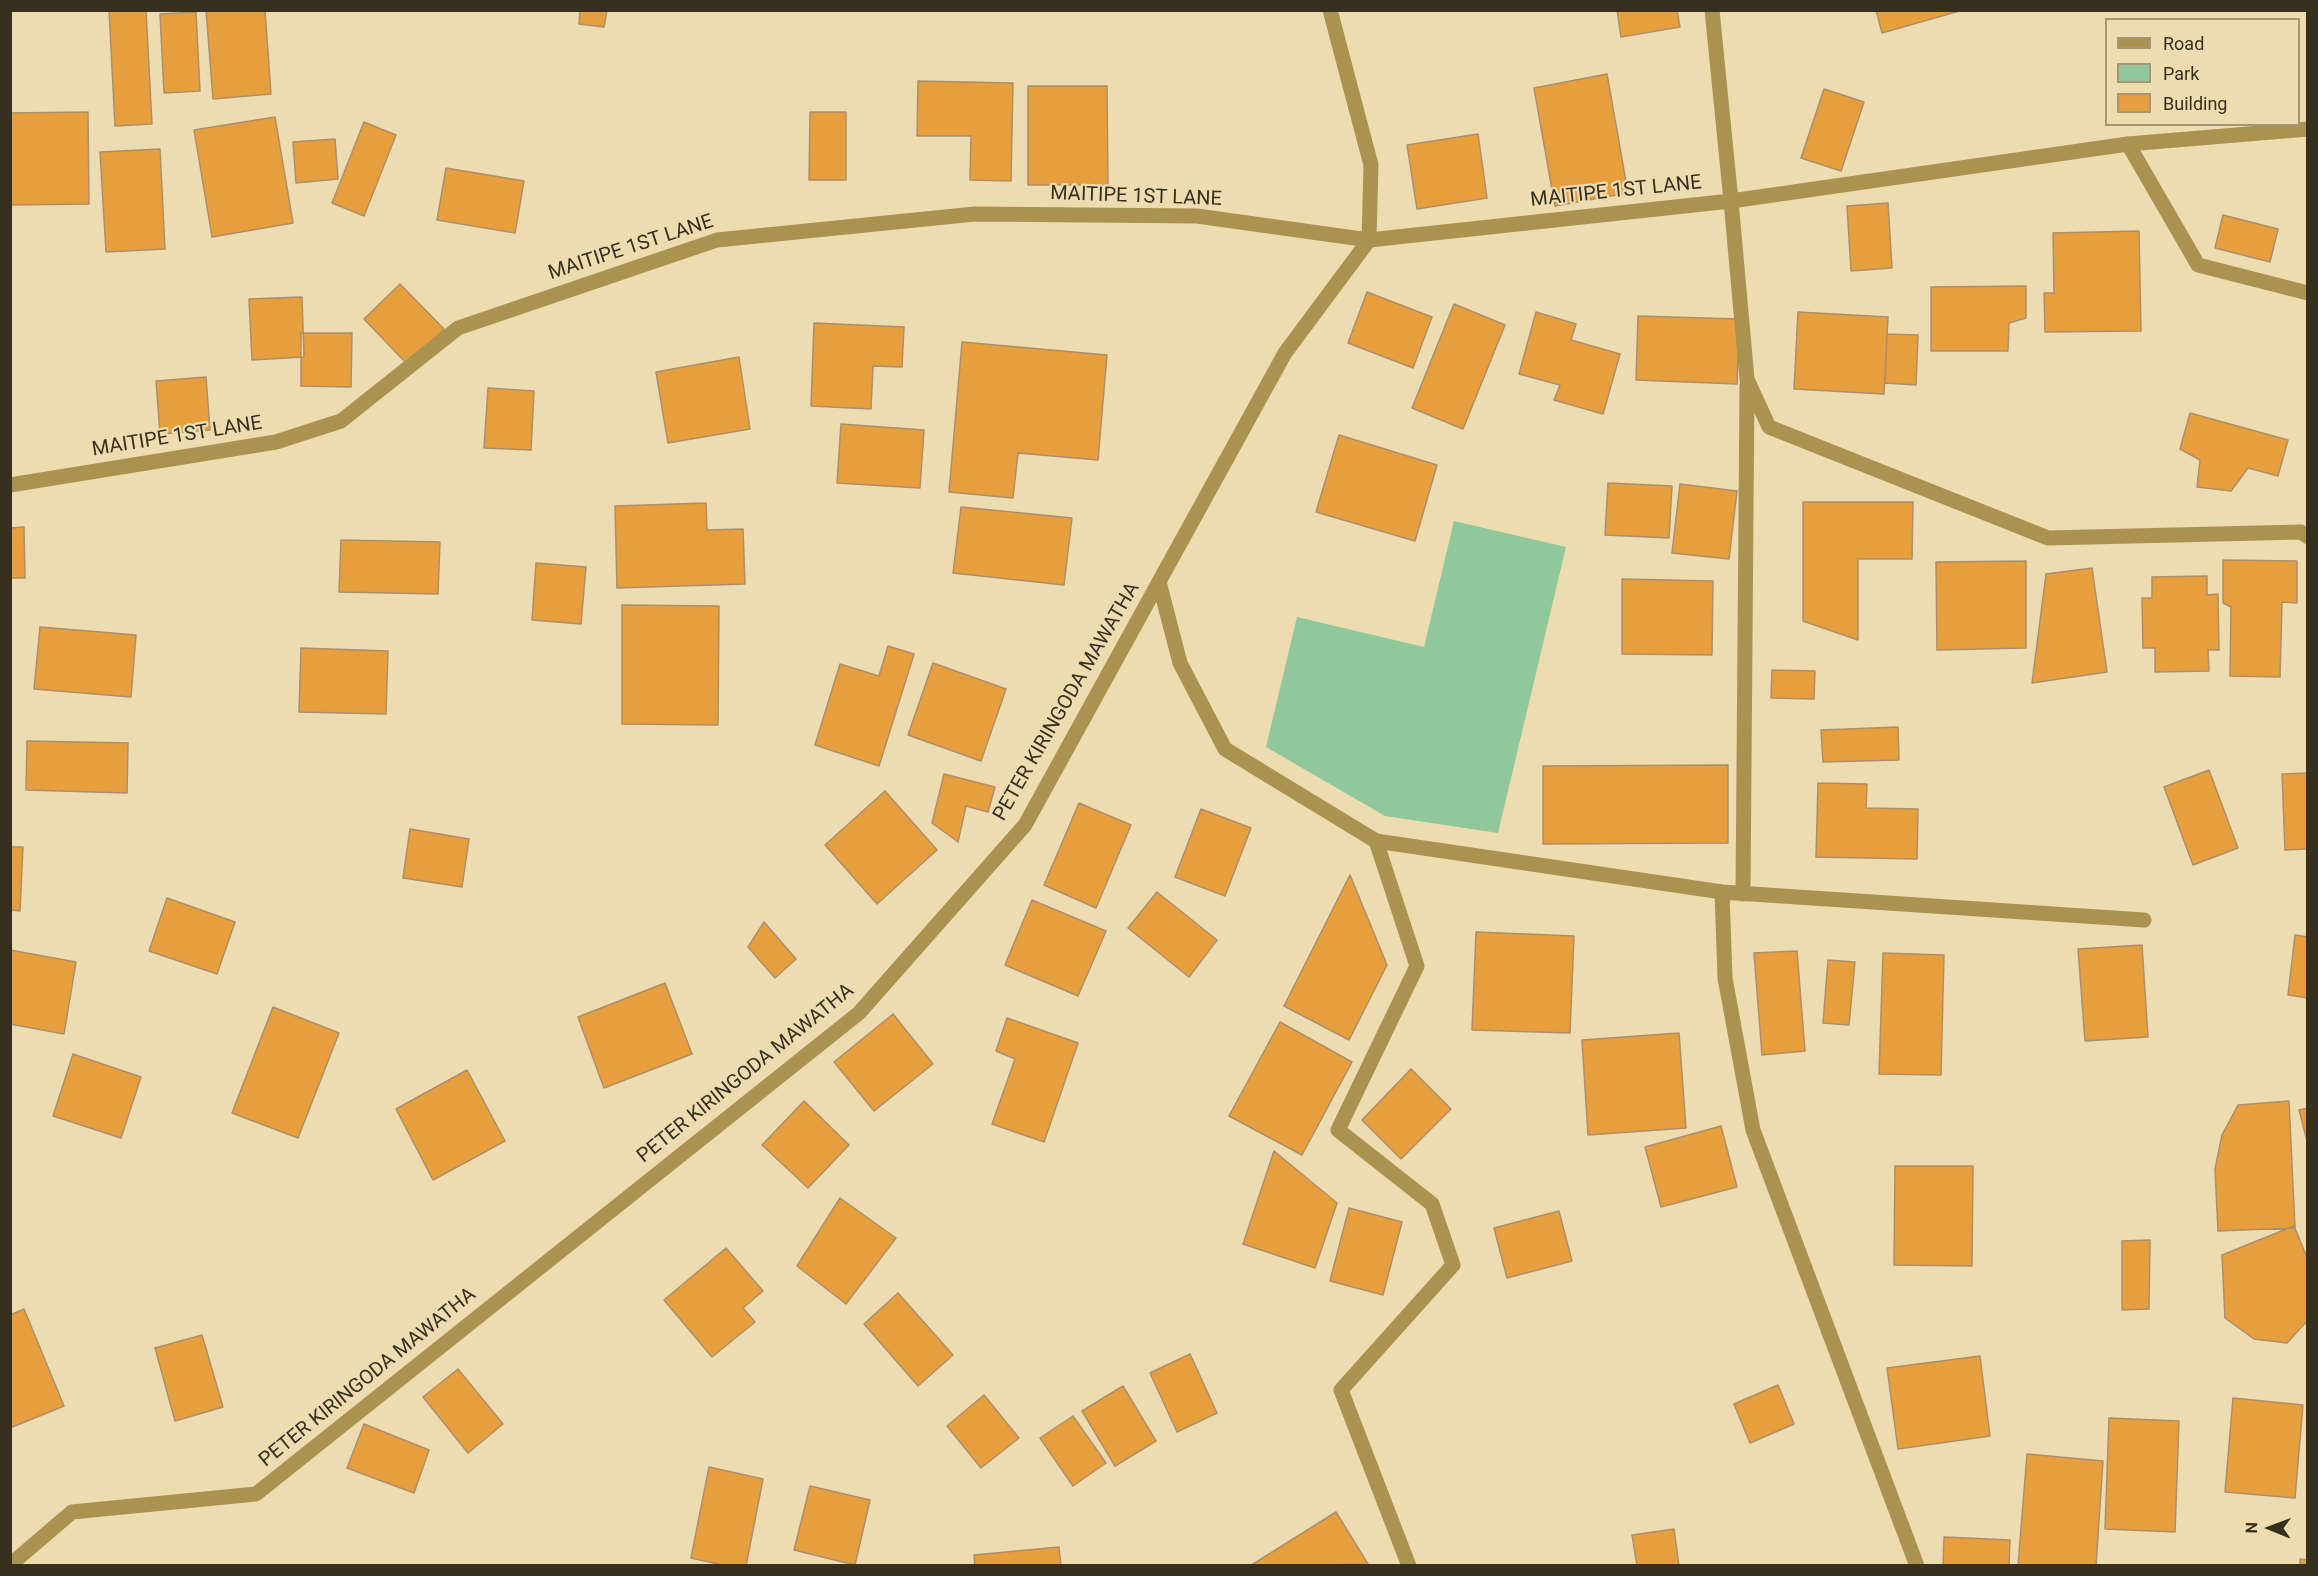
<!DOCTYPE html>
<html>
<head>
<meta charset="utf-8">
<style>
	body { margin:0 }
	#map { position:relative; width:2318px; height:1576px; overflow:hidden; background:#eddcaf; font-family:Roboto,sans-serif }
	canvas { display:block }
	.frame { position:absolute; inset:0; border:12px solid #37301f; pointer-events:none }
	.legend { position:absolute; left:2105px; top:18px; width:195px; height:108px; box-sizing:border-box; background:#eddcaf; border:2px solid #a49775; margin:0; padding:8px 10px; list-style:none; font-size:18px; color:#37301f }
	.legend li { display:flex; align-items:center; gap:12px; height:30px }
	.legend b { width:30px; border:2px solid #a49775 }
	.north { position:absolute; left:2240px; top:1498px; width:60px; height:60px; -webkit-text-stroke:4px #eddcaf; paint-order:stroke; rotate:271deg; font-size:16px; font-weight:700; line-height:24px; text-align:center; color:#37301f }
	.north::after { content:''; display:block; margin:auto; width:21px; height:27px; background:#37301f; clip-path:polygon(50% 0,100% 100%,50% 72%,0 100%) }
</style>
</head>
<body>
<div id="map">
<canvas width="2318" height="1576"></canvas>
<div class="frame"></div>
<ul class="legend">
<li><b style="height:8px;background:#aa9351"></b>Road</li>
<li><b style="height:16px;background:#90c89c"></b>Park</li>
<li><b style="height:16px;background:#e79f3d"></b>Building</li>
</ul>
<div class="north">N</div>
</div>
<script>
const ctx = document.querySelector('canvas').getContext('2d');
ctx.lineJoin = 'round';
function fillPath(path, color) {
  ctx.fillStyle = color;
  ctx.fill(path, 'evenodd');
}
function shape(rows) {
  const path = new Path2D();
  for (const r of rows) {
    path.moveTo(r[0], r[1]);
    for (let i = 2; i < r.length; i += 2) path.lineTo(r[i], r[i + 1]);
  }
  return path;
}
function stroke(path, color, width, dash) {
  ctx.strokeStyle = color;
  ctx.lineWidth = width;
  ctx.lineCap = dash ? 'butt' : 'round';
  ctx.setLineDash(dash || []);
  ctx.stroke(path);
}
function drawText(font, color, halo, rows, align = 'center') {
  ctx.font = font + ' Roboto,sans-serif';
  ctx.lineWidth = 4.5;
  ctx.setLineDash([]);
  ctx.textBaseline = 'middle';
  ctx.strokeStyle = halo;
  ctx.fillStyle = color;
  for (const [text, x, y, turn = 0] of rows) {
    ctx.save();
    ctx.translate(x, y);
    ctx.rotate((+turn || 0) * Math.PI / 180);
    ctx.textAlign = isNaN(turn) ? turn : align;
    if (halo) ctx.strokeText(text, 0, 0);
    ctx.fillText(text, 0, 0);
    ctx.restore();
  }
}
fillPath(shape([
	[1454,521,1566,547,1498,833,1385,816,1266,747,1297,617,1424,647]
]), '#90c89c');
const building = shape([
	[109,10,146,10,152,124,115,126,109,10],
	[206,10,265,10,271,94,213,99,206,10],
	[580,10,607,10,604,27,579,24,580,10],
	[1617,10,1677,10,1680,27,1621,37,1617,10],
	[1876,10,1963,10,1882,33,1876,10],
	[196,12,200,91,164,93,160,14,196,12],
	[1607,74,1628,193,1555,206,1534,88,1607,74],
	[918,81,1013,83,1011,181,970,180,971,136,917,136,918,81],
	[1028,86,1107,86,1108,185,1028,185,1028,86],
	[1824,89,1864,102,1841,171,1801,158,1824,89],
	[88,112,89,204,10,205,10,113,88,112],
	[810,112,846,112,846,180,809,180,810,112],
	[275,117,293,223,212,237,194,130,275,117],
	[364,122,396,135,364,216,332,203,364,122],
	[1478,134,1487,198,1417,209,1407,145,1478,134],
	[335,139,338,179,296,183,293,142,335,139],
	[160,149,165,249,106,252,100,152,160,149],
	[446,168,524,181,515,233,437,220,446,168],
	[1888,203,1892,268,1851,271,1847,206,1888,203],
	[2223,215,2278,229,2270,262,2215,248,2223,215],
	[2139,231,2141,331,2045,332,2044,293,2054,293,2053,233,2139,231],
	[400,284,444,329,408,365,364,319,400,284],
	[2026,286,2026,318,2009,323,2008,351,1931,351,1931,287,2026,286],
	[1367,292,1432,317,1413,368,1348,343,1367,292],
	[302,297,304,357,252,360,249,299,302,297],
	[1454,304,1505,325,1463,429,1412,408,1454,304],
	[1536,312,1576,324,1571,340,1620,354,1603,414,1554,400,1560,385,1519,374,1536,312],
	[1798,312,1888,317,1884,394,1794,389,1798,312],
	[1638,316,1739,319,1737,384,1636,380,1638,316],
	[814,323,904,327,902,367,873,366,871,409,811,406,814,323],
	[301,333,352,333,351,387,301,386,301,333],
	[1887,334,1918,335,1916,385,1885,383,1887,334],
	[962,342,1107,355,1098,460,1018,453,1013,498,949,492,962,342],
	[739,357,750,429,668,443,656,372,739,357],
	[206,377,210,430,160,434,156,381,206,377],
	[488,388,534,391,531,450,484,448,488,388],
	[2190,413,2288,440,2278,476,2248,468,2231,491,2197,487,2200,460,2180,449,2190,413],
	[841,424,924,430,920,488,837,483,841,424],
	[1339,435,1437,465,1415,541,1316,512,1339,435],
	[1608,483,1672,486,1669,538,1605,535,1608,483],
	[1680,484,1737,491,1729,559,1672,553,1680,484],
	[1803,502,1913,502,1912,559,1858,559,1858,640,1803,621,1803,502],
	[706,503,707,530,743,529,745,584,617,588,615,506,706,503],
	[961,507,1072,518,1064,585,953,573,961,507],
	[24,527,25,578,10,578,10,528,24,527],
	[341,540,440,542,438,594,339,592,341,540],
	[2223,560,2297,561,2297,603,2282,602,2280,677,2230,676,2231,607,2223,603,2223,560],
	[2026,561,2026,648,1937,650,1936,562,2026,561],
	[536,563,586,567,581,624,532,620,536,563],
	[2092,568,2107,672,2032,683,2046,574,2092,568],
	[2207,576,2207,595,2218,594,2219,650,2208,650,2209,671,2155,672,2155,648,2143,648,2142,598,2152,598,2152,577,2207,576],
	[1622,579,1713,581,1712,655,1622,654,1622,579],
	[622,605,719,606,718,725,622,724,622,605],
	[40,627,136,635,131,697,34,689,40,627],
	[888,646,914,654,879,766,815,745,840,664,879,676,888,646],
	[301,648,388,651,386,714,299,712,301,648],
	[933,663,1006,689,981,761,908,735,933,663],
	[1772,670,1815,671,1814,699,1771,698,1772,670],
	[1898,727,1899,760,1823,762,1821,730,1898,727],
	[27,741,128,743,127,793,26,790,27,741],
	[1728,765,1728,843,1543,844,1543,766,1728,765],
	[2209,770,2238,848,2193,865,2164,787,2209,770],
	[2308,773,2308,849,2285,850,2282,774,2308,773],
	[944,774,995,787,988,812,966,806,958,842,932,823,944,774],
	[1818,783,1867,784,1866,808,1918,809,1917,859,1816,857,1818,783],
	[885,791,937,850,877,904,825,845,885,791],
	[1079,803,1131,825,1096,908,1044,885,1079,803],
	[1201,809,1251,828,1225,896,1175,877,1201,809],
	[410,829,469,839,462,887,403,878,410,829],
	[10,847,23,847,20,911,10,910,10,847],
	[1350,875,1387,965,1349,1040,1284,1006,1350,875],
	[1157,892,1217,940,1189,977,1128,928,1157,892],
	[167,898,235,922,217,974,149,951,167,898],
	[1032,900,1106,931,1078,996,1005,965,1032,900],
	[764,922,796,959,775,978,748,947,764,922],
	[1476,932,1574,936,1570,1033,1472,1030,1476,932],
	[2295,935,2308,937,2308,998,2288,995,2295,935],
	[2142,945,2148,1037,2085,1041,2078,949,2142,945],
	[10,950,76,962,64,1034,10,1024,10,950],
	[1797,951,1805,1051,1762,1055,1754,953,1797,951],
	[1883,953,1944,955,1941,1075,1879,1074,1883,953],
	[1828,960,1855,962,1849,1025,1823,1023,1828,960],
	[665,983,692,1054,604,1088,578,1017,665,983],
	[273,1007,339,1033,298,1138,232,1113,273,1007],
	[893,1014,933,1064,874,1111,834,1062,893,1014],
	[1007,1018,1078,1043,1044,1142,992,1124,1015,1059,996,1051,1007,1018],
	[1280,1022,1352,1062,1302,1155,1229,1116,1280,1022],
	[1679,1033,1686,1128,1588,1135,1582,1040,1679,1033],
	[73,1054,141,1077,121,1138,53,1116,73,1054],
	[1411,1069,1451,1109,1401,1159,1362,1120,1411,1069],
	[467,1070,505,1141,433,1180,396,1109,467,1070],
	[804,1101,849,1145,808,1188,762,1145,804,1101],
	[2289,1101,2295,1228,2218,1231,2215,1169,2222,1135,2238,1105,2289,1101],
	[2308,1108,2308,1145,2299,1110,2308,1108],
	[1721,1126,1737,1187,1661,1207,1645,1147,1721,1126],
	[1274,1151,1337,1203,1315,1268,1243,1244,1274,1151],
	[1895,1166,1973,1166,1972,1266,1894,1265,1895,1166],
	[840,1198,896,1238,846,1304,797,1266,840,1198],
	[1349,1208,1402,1222,1383,1295,1330,1281,1349,1208],
	[1559,1211,1572,1261,1507,1278,1494,1228,1559,1211],
	[2294,1226,2308,1260,2308,1320,2287,1343,2254,1339,2225,1318,2222,1255,2294,1226],
	[2150,1240,2149,1309,2122,1310,2122,1241,2150,1240],
	[726,1248,763,1291,743,1308,755,1322,712,1357,664,1300,726,1248],
	[898,1293,953,1355,918,1386,864,1324,898,1293],
	[24,1309,64,1406,10,1428,10,1315,24,1309],
	[202,1335,223,1407,175,1421,155,1348,202,1335],
	[1190,1354,1217,1413,1177,1432,1150,1373,1190,1354],
	[1980,1356,1990,1436,1898,1449,1887,1368,1980,1356],
	[458,1369,503,1424,468,1453,423,1397,458,1369],
	[1778,1385,1794,1424,1750,1443,1734,1404,1778,1385],
	[1123,1386,1156,1441,1115,1466,1082,1411,1123,1386],
	[984,1395,1019,1438,981,1468,947,1426,984,1395],
	[2233,1398,2303,1405,2295,1498,2225,1492,2233,1398],
	[1073,1416,1106,1463,1073,1486,1040,1438,1073,1416],
	[2109,1418,2179,1421,2175,1532,2105,1529,2109,1418],
	[364,1424,429,1450,414,1493,347,1468,364,1424],
	[2027,1454,2103,1461,2096,1566,2018,1566,2027,1454],
	[709,1467,763,1479,746,1566,727,1566,691,1558,709,1467],
	[810,1486,870,1500,855,1565,794,1550,810,1486],
	[1336,1512,1368,1564,1250,1566,1336,1512],
	[1674,1529,1679,1566,1637,1566,1632,1535,1674,1529],
	[1944,1537,2010,1540,2009,1566,1943,1566,1944,1537],
	[1059,1547,1061,1566,975,1566,974,1555,1059,1547],
	[2300,1559,2308,1560,2308,1566,2300,1566,2300,1559]
]);
fillPath(building, '#e79f3d');
stroke(building, '#ad8e6b', 1.5);
stroke(shape([
	[2128,144,2198,265,2308,293],
	[1731,201,1747,379,1769,427,2048,538,2301,532,2308,537],
	[1159,582,1180,663,1225,749,1376,841,1722,892,2144,920],
	[1376,841,1417,966,1338,1130,1432,1204,1453,1265,1341,1390,1409,1566],
	[1722,892,1725,978,1753,1130,1917,1566],
	[1743,894,1747,385],
	[10,1565,72,1512,256,1494,859,1013,1025,825,1285,353,1369,240,1371,165,1330,10]
]), '#aa9351', 15);
stroke(shape([
	[1712,10,1731,201],
	[10,485,276,442,341,421,458,328,717,240,975,214,1197,216,1369,240,1731,201,2128,144,2308,129]
]), '#aa9351', 15);
drawText('20px', '#37301f', '#eddcaf', [
	["MAITIPE 1ST LANE",1616,192,-6],
	["MAITIPE 1ST LANE",1136,197,2],
	["MAITIPE 1ST LANE",631,248,-18],
	["MAITIPE 1ST LANE",177,437,-9],
	["PETER KIRINGODA MAWATHA",1067,702,-60],
	["PETER KIRINGODA MAWATHA",746,1074,-39],
	["PETER KIRINGODA MAWATHA",368,1378,-39]
]);
</script>
</body>
</html>
